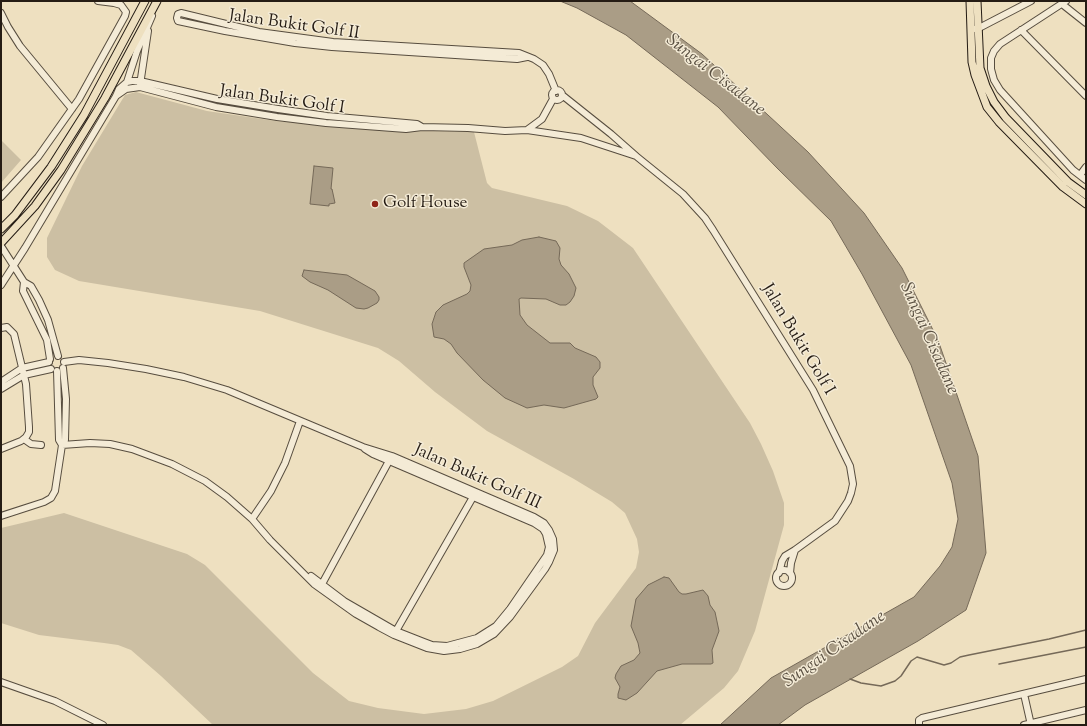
<!DOCTYPE html>
<html>
<head>
<meta charset="utf-8">
<style>
	body { margin:0 }
	#map { position:relative; width:1087px; height:726px; overflow:hidden; background:#eee0c0; font-family:"Sorts Mill Goudy",serif }
	canvas { display:block }
	.frame { position:absolute; inset:0; border:2px solid #251c14; pointer-events:none }
</style>
</head>
<body>
<div id="map">
<canvas width="1087" height="726"></canvas>
<div class="frame"></div>
</div>
<script>
const ctx = document.querySelector('canvas').getContext('2d');
ctx.lineJoin = 'round';
function fillPath(path, color) {
  ctx.fillStyle = color;
  ctx.fill(path, 'evenodd');
}
function shape(rows) {
  const path = new Path2D();
  for (const r of rows) {
    if (r.length === 3) {
      path.moveTo(r[0] + r[2], r[1]);
      path.arc(r[0], r[1], r[2], 0, 2 * Math.PI);
      continue;
    }
    path.moveTo(r[0], r[1]);
    for (let i = 2; i < r.length; i += 2) path.lineTo(r[i], r[i + 1]);
  }
  return path;
}
function stroke(path, color, width, dash) {
  ctx.strokeStyle = color;
  ctx.lineWidth = width;
  ctx.lineCap = dash ? 'butt' : 'round';
  ctx.setLineDash(dash || []);
  ctx.stroke(path);
}
function drawText(font, color, halo, rows, align = 'center') {
  ctx.font = font + ' "Sorts Mill Goudy",serif';
  ctx.lineWidth = 3;
  ctx.setLineDash([]);
  ctx.textBaseline = 'middle';
  ctx.strokeStyle = halo;
  ctx.fillStyle = color;
  for (const [text, x, y, turn = 0] of rows) {
    ctx.save();
    ctx.translate(x, y);
    ctx.rotate((+turn || 0) * Math.PI / 180);
    ctx.textAlign = isNaN(turn) ? turn : align;
    if (halo) ctx.strokeText(text, 0, 0);
    ctx.fillText(text, 0, 0);
    ctx.restore();
  }
}
fillPath(shape([
	[136,92,207,111,276,121,392,130,474,132,487,183,492,188,567,206,598,221,633,248,750,423,761,444,773,471,784,503,784,525,755,631,738,671,724,688,680,725,213,725,161,676,131,650,118,645,104,643,39,635,1,623,1,528,64,513,187,554,205,565,313,673,349,701,378,708,424,714,466,709,493,701,562,667,578,656,595,623,636,568,639,552,637,539,625,513,612,502,574,479,487,431,435,392,399,361,378,348,260,311,79,281,55,270,47,257,47,238,82,166,125,95],
	[1,140,21,160,1,183]
]), '#ccbfa3');
const water = shape([
	[560,1,630,1,702,54,808,152,864,213,902,268,938,340,978,456,986,553,966,610,918,641,805,705,778,725,720,725,771,678,914,597,940,566,952,547,958,519,952,483,911,365,862,274,831,221,778,169,718,107,626,35,577,8,560,1],
	[314,166,333,168,331,189,332,189,335,203,329,204,329,206,310,204,314,166],
	[539,237,556,241,560,248,559,259,561,265,569,274,576,288,574,296,570,302,566,305,560,305,546,299,521,298,519,299,520,315,527,325,550,343,570,343,575,348,596,357,600,362,600,368,593,377,593,385,598,397,596,399,564,408,544,405,527,408,505,398,483,380,457,353,451,344,444,339,434,337,432,324,436,312,443,305,467,294,470,291,471,285,464,267,464,263,484,249,512,245,522,240,539,237],
	[304,270,347,275,375,291,379,297,379,300,377,303,368,308,364,309,356,308,328,290,310,282,302,276,304,270],
	[664,577,669,578,679,592,682,594,686,594,703,590,708,596,710,605,715,612,719,631,712,650,713,663,711,664,682,664,657,671,637,693,626,700,618,698,618,694,620,687,615,678,616,674,621,666,634,660,640,653,638,643,631,626,636,599,648,585,664,577]
]);
fillPath(water, '#aa9d86');
stroke(water, '#756958', 1);
stroke(shape([
	[999,664,1086,647],
	[850,679,861,683,881,686,895,681,901,676,911,661,917,657,944,665,951,663,960,657,969,655,1049,639,1086,630]
]), '#756958', 1.5);
const minor = shape([
	[1066,1,1000,44,994,51,991,58,991,69,994,80,1000,90,1073,170,1086,180],
	[1062,4,1086,23],
	[1,13,8,27,20,46,72,109],
	[975,29,979,28,1031,1],
	[1021,30,1086,96],
	[527,57,517,59,332,47,295,43,225,31,178,21,177,18,178,14,181,13,259,32,333,42,519,53,534,59,543,65,549,74,556,91],
	[127,82,137,51,152,16],
	[140,85,148,31],
	[557,95,5],
	[116,96,126,89,140,87,216,107,277,117,326,123,406,129,422,127,468,128,505,131,527,130,581,138,636,156,611,134,562,95],
	[527,130,542,119,553,99],
	[636,156,683,194,705,218,713,230,813,390,850,466,853,484,851,493,848,501,835,521,795,550,785,556,782,561,779,573],
	[1080,175,1086,167],
	[1,197,38,157,79,99,125,16,126,12,121,5,114,3,98,1],
	[1,246,24,282,31,286,39,300,48,320,58,356],
	[24,282,23,291,47,340,50,359],
	[1,285,25,248,116,96,119,89,127,82,132,81,140,81,217,99,278,109,327,116,417,124,422,127],
	[1,328,7,327,14,334,26,384,29,427,29,432,26,437,21,441,1,449],
	[57,371,59,440,62,445],
	[1,382,22,368,49,362],
	[1,389,24,375,51,369],
	[24,439,31,444,41,445],
	[62,445,90,443,110,444,132,449,172,464,205,481,227,497,252,519,270,540,314,584,356,614,379,627,394,635,427,648,444,651,460,649,477,644,494,634,510,617,545,569,549,562,554,550,553,539,549,530,544,523,534,517,392,456,363,447,227,390,184,377,146,369,108,363,79,360,64,362],
	[1,516,44,502,51,498,55,491,62,445,65,440,66,399,63,368],
	[252,519,271,491,285,463,300,421],
	[784,578,8],
	[790,573,791,563,795,550],
	[311,576,344,601,396,631,424,642,432,645,447,646,477,638,496,626,510,609,547,555,549,547,546,534,543,529,534,523,373,454,365,449],
	[322,584,389,461],
	[396,631,473,497],
	[1,682,55,701,103,725],
	[1024,694,1031,725],
	[919,725,919,720,922,718,1086,679],
	[1024,725,1086,710]
]);
const major = shape([
	[970,1,972,62,975,75,987,107,999,122,1063,187,1086,204],
	[977,1,980,68,986,86,994,102,1006,118,1068,182,1086,195],
	[1,229,15,215,51,167,84,115,145,1],
	[1,243,35,206,61,170,105,98,157,1]
]);
stroke(minor, '#574d3f', 8);
stroke(major, '#251c14', 9);
stroke(minor, '#f4ebd6', 6);
stroke(major, '#eee0c0', 7);
for (const [x, y, r, color] of [
	[375,204,4,"#8f2418"]
]) {
  const dot = new Path2D();
  dot.arc(x, y, r, 0, 2 * Math.PI);
  ctx.fillStyle = color;
  ctx.fill(dot);
  stroke(dot, '#f4ebd6', 1.5);
}
drawText('17px', '#251c14', '#f4ebd6', [
	["Jalan Bukit Golf II",294,26,8],
	["Jalan Bukit Golf I",282,101,8],
	["Jalan Bukit Golf I",797,340,59],
	["Jalan Bukit Golf III",477,478,24]
]);
drawText('17px', '#251c14', '#f4ebd6', [
	["Golf House",383,204]
], 'left');
drawText('italic 18px', '#5a5042', '#f4ebd6', [
	["Sungai Cisadane",715,76,38],
	["Sungai Cisadane",928,339,66],
	["Sungai Cisadane",835,650,-35]
]);
</script>
</body>
</html>
